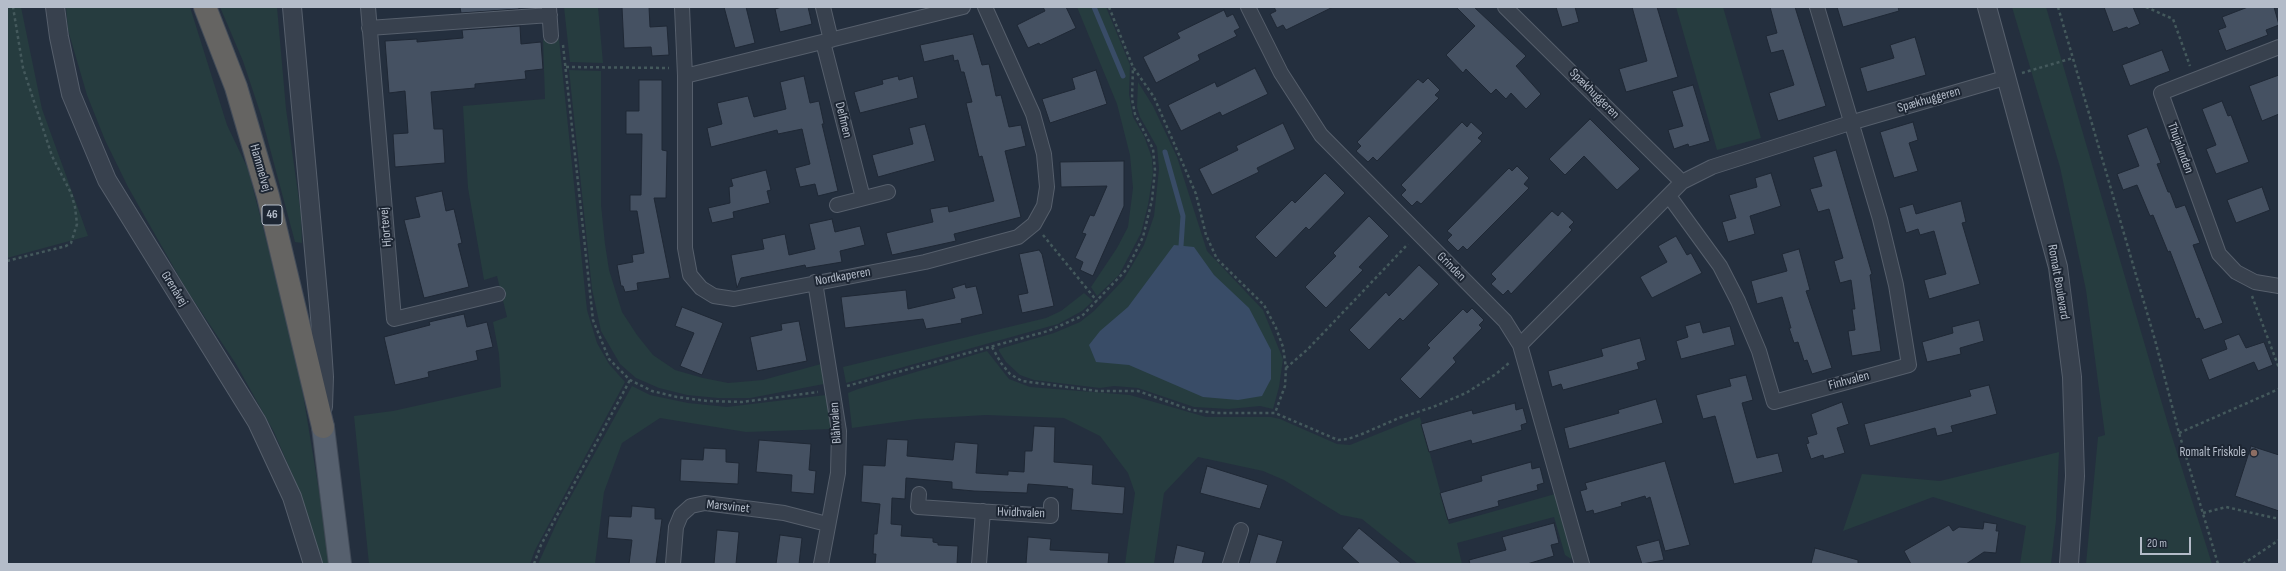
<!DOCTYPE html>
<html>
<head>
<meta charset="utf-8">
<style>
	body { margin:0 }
	#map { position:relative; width:2286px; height:571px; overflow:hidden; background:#242f3e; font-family:"Sofia Sans Condensed",sans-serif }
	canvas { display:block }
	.frame { position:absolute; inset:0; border:8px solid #b4bcc9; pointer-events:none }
	.scale { position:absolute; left:2140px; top:537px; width:51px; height:18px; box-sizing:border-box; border:2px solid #b4bcc9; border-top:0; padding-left:5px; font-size:12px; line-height:14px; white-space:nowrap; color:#b4bcc9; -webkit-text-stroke:3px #1d2633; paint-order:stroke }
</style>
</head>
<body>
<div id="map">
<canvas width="2286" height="571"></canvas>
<div class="frame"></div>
<div class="scale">20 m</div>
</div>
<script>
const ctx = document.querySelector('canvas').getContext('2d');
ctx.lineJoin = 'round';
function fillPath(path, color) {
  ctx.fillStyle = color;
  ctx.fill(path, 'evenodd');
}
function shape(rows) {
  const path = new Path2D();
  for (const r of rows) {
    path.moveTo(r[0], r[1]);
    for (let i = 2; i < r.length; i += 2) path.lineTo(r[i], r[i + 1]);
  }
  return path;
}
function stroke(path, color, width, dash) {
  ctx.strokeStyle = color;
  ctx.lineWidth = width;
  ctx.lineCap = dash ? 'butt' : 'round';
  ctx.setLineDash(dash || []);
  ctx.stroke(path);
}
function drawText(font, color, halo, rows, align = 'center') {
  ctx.font = font + ' "Sofia Sans Condensed",sans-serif';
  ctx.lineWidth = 4;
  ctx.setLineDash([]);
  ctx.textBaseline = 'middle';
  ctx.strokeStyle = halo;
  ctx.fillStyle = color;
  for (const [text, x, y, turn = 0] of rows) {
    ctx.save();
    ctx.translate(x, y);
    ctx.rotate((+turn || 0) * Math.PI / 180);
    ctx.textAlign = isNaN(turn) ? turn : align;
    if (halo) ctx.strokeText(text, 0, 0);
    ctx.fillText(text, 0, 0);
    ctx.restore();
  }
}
fillPath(shape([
	[7,7,21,7,42,109,88,236,7,258],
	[66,7,190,7,227,125,248,169,279,290,301,382,331,564,321,564,299,490,274,432,236,364,186,289,128,187,105,140,87,95,68,30],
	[220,7,277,7,286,109,301,214,302,243,295,242,261,115,243,61],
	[564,7,598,7,603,63,570,62],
	[1077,7,1106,7,1130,65,1129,94,1133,117,1144,136,1152,158,1153,174,1148,205,1141,233,1119,275,1097,296,1091,287,1117,248,1128,227,1133,188,1130,155,1117,104],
	[1676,7,1723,7,1761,138,1717,150],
	[2012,7,2046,7,2168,424,2212,564,2086,564,2098,437,2105,435,2086,290,2060,167],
	[559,39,587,310,597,343,609,364,625,382,535,550,530,564,369,564,354,416,393,411,501,387,499,354,493,322,507,317,497,276,484,280,468,188,463,106,545,99,543,40],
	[569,70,601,71,601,205,605,244,609,270,622,312,637,335,653,355,675,370,703,378,728,383,763,380,821,364,824,384,750,398,718,398,687,395,659,388,636,378,620,364,601,331,592,289],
	[1138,82,1153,106,1177,157,1207,251,1263,310,1276,342,1283,359,1279,387,1273,409,1260,406,1229,409,1194,407,1138,388,1114,386,1100,388,1034,380,1020,375,1006,362,999,351,999,349,1054,333,1080,322,1094,311,1124,279,1144,245,1154,216,1159,169,1157,147,1140,117,1137,107],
	[1084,293,1093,301,1082,311,1058,324,846,383,843,367,1046,318,1061,311],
	[987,351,1009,379,1030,387,1130,395,1206,417,1271,417,1280,419,1337,444,1350,445,1420,417,1449,524,1555,494,1572,556,1571,559,1565,555,1554,517,1457,543,1462,564,1418,564,1362,519,1341,515,1284,480,1263,471,1198,457,1164,493,1154,564,1125,564,1135,493,1128,473,1100,436,1064,418,986,415,917,419,852,428,848,393,858,389],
	[632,386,650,395,688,403,727,407,826,395,831,429,746,432,660,418,622,443,604,492,595,564,538,564,559,518],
	[2059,452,2056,520,2051,564,2020,564,2026,526,1933,497,1843,531,1862,474,1940,481]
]), '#263c3f');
fillPath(shape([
	[1174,245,1194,247,1214,275,1249,308,1271,350,1271,379,1262,396,1238,400,1203,397,1129,365,1096,362,1089,345,1100,331,1128,307]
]), '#394c67');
stroke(shape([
	[1094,7,1123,76],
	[1165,152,1183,216,1181,246]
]), '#394c67', 5);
const building = shape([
	[460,7,519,7,519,9,461,13,460,7],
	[622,7,649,7,650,27,667,26,669,55,652,56,651,47,624,48,622,7],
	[724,7,746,7,755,43,735,48,724,7],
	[782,7,808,7,812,24,780,32,775,9,782,7],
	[1043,7,1066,7,1076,28,1040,45,1039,43,1028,48,1017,25,1045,11,1043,7],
	[1274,7,1333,7,1286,30,1283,25,1277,28,1270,14,1276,11,1274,7],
	[1456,7,1474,7,1526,56,1516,66,1541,94,1526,109,1511,93,1506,99,1496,89,1491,94,1466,69,1463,73,1446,55,1475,26,1456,7],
	[1556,7,1575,7,1579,22,1562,27,1556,7],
	[1632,7,1657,7,1678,77,1626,92,1619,69,1647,61,1632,7],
	[1770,7,1795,7,1826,106,1778,121,1769,93,1794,85,1783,50,1771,53,1766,36,1777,33,1770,7],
	[1837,7,1898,7,1899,11,1843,27,1837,7],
	[2104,7,2133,7,2140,24,2128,29,2127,27,2113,32,2104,7],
	[2248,7,2274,7,2279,25,2266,30,2268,35,2226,51,2218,30,2226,27,2222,17,2248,7],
	[1224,10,1227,17,1233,14,1240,28,1234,31,1237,36,1198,55,1200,60,1156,83,1143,57,1180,38,1177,33,1224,10],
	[520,26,521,44,541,42,543,69,525,71,526,79,475,84,475,88,431,92,434,129,443,129,445,163,395,167,393,134,408,133,405,91,389,93,385,41,417,39,417,42,463,38,462,30,520,26],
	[973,34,982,65,989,64,996,96,1001,95,1009,127,1021,125,1026,146,1005,151,1021,217,954,234,956,241,892,255,886,233,933,222,930,209,948,206,949,212,994,201,982,156,979,157,966,103,972,102,964,72,961,72,958,60,954,61,953,55,924,62,920,45,973,34],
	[1915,37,1926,75,1867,92,1860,68,1894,58,1890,45,1915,37],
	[2162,50,2170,71,2130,86,2122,65,2162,50],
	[1255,68,1268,94,1222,116,1220,112,1181,131,1168,105,1215,82,1217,87,1255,68],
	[1096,70,1107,104,1050,123,1042,99,1075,89,1072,78,1096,70],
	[2279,75,2279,114,2262,121,2249,86,2279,75],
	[804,76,810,103,819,101,824,124,822,124,838,191,818,196,815,184,800,187,795,168,810,164,802,129,778,134,777,130,711,147,707,128,722,124,717,103,748,96,754,117,786,109,780,82,804,76],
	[898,76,899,80,913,76,918,98,860,113,854,92,883,84,882,80,898,76],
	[1428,78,1440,90,1435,95,1439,98,1377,161,1373,157,1368,162,1356,151,1361,146,1357,142,1418,79,1423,83,1428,78],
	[639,80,662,80,662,150,667,151,666,198,654,198,670,278,637,283,638,290,625,292,623,286,621,286,617,265,633,262,632,255,644,253,637,211,630,211,630,195,641,195,642,134,626,134,626,111,639,111,639,80],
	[1693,85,1710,141,1689,147,1688,144,1674,149,1668,130,1683,126,1672,91,1693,85],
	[2222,101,2228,116,2231,115,2249,162,2216,174,2206,149,2216,145,2202,109,2222,101],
	[1590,119,1640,169,1617,190,1584,156,1565,175,1549,159,1590,119],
	[1462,122,1467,127,1471,122,1483,133,1478,138,1482,141,1421,204,1417,201,1412,206,1401,195,1406,190,1401,185,1462,122],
	[1913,122,1918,140,1909,143,1918,171,1894,178,1880,132,1913,122],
	[1283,123,1295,149,1257,168,1259,172,1212,195,1199,169,1238,150,1236,146,1283,123],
	[925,124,935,161,878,177,872,155,913,144,909,128,925,124],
	[2147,127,2161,163,2157,164,2168,192,2170,192,2176,208,2185,205,2200,243,2193,245,2223,323,2204,330,2199,318,2196,319,2170,251,2168,252,2153,215,2150,216,2137,185,2123,190,2117,174,2139,166,2127,135,2147,127],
	[1836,150,1872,274,1870,275,1881,351,1852,356,1848,331,1855,330,1852,309,1855,309,1851,280,1840,283,1834,261,1843,258,1829,209,1818,212,1810,189,1822,186,1813,157,1836,150],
	[1124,161,1124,206,1093,276,1080,270,1083,262,1075,258,1086,234,1082,233,1090,215,1094,216,1107,186,1061,187,1060,162,1124,161],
	[1517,166,1529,178,1524,184,1529,188,1467,250,1463,246,1458,251,1447,240,1452,235,1447,231,1509,168,1512,171,1517,166],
	[766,170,771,190,767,191,770,203,733,212,734,218,712,223,708,208,730,203,729,187,733,186,731,179,766,170],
	[1325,173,1345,193,1309,230,1306,227,1276,258,1255,237,1292,200,1295,203,1325,173],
	[1771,173,1781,206,1750,216,1755,234,1728,242,1722,222,1736,218,1729,195,1757,187,1755,178,1771,173],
	[2262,187,2270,210,2236,223,2227,200,2262,187],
	[442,191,446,211,454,209,462,243,458,244,469,287,424,298,404,220,420,217,415,197,442,191],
	[1961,201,1966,222,1962,223,1980,284,1929,299,1924,280,1946,274,1934,231,1920,235,1918,229,1906,233,1899,208,1913,204,1916,214,1961,201],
	[1552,211,1558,216,1562,211,1574,222,1569,227,1572,230,1511,294,1508,290,1503,295,1491,284,1496,279,1491,274,1552,211],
	[1369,216,1389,236,1359,267,1363,270,1326,308,1305,287,1336,256,1333,253,1369,216],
	[832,219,835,232,860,226,865,245,840,251,842,262,806,268,805,265,741,278,737,288,731,255,764,249,762,239,785,234,789,255,815,249,809,224,832,219],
	[1676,236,1687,255,1691,253,1702,273,1652,298,1640,277,1667,262,1658,246,1676,236],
	[1799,249,1810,290,1806,291,1832,368,1812,374,1807,360,1804,361,1798,342,1794,343,1789,328,1791,328,1782,297,1757,304,1751,281,1787,271,1782,254,1799,249],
	[1039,250,1042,254,1054,306,1022,313,1018,295,1028,293,1019,254,1039,250],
	[1419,265,1439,284,1403,321,1400,318,1369,350,1349,330,1386,292,1389,296,1419,265],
	[965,284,966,288,976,286,983,314,961,319,962,323,926,329,923,319,845,328,841,297,906,290,908,309,955,298,952,288,965,284],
	[682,307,723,323,702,375,680,366,694,333,675,326,682,307],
	[1472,308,1484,320,1479,325,1482,328,1453,358,1456,362,1420,399,1400,379,1430,348,1427,345,1463,309,1467,313,1472,308],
	[464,314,467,327,487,322,493,347,476,351,478,360,428,372,429,377,395,385,384,337,430,325,429,322,464,314],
	[1979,320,1984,341,1960,348,1961,354,1927,362,1922,342,1953,333,1952,327,1979,320],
	[799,321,807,361,757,371,750,337,782,330,781,324,799,321],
	[1700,322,1703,333,1730,326,1735,345,1681,359,1676,341,1688,337,1685,326,1700,322],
	[2239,334,2246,348,2264,342,2273,365,2258,371,2254,362,2209,380,2201,359,2227,349,2224,340,2239,334],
	[1640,338,1646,360,1637,363,1639,369,1563,390,1561,384,1552,387,1548,371,1603,356,1601,349,1640,338],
	[1746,375,1753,400,1742,403,1757,458,1778,453,1783,472,1734,484,1715,416,1703,419,1696,395,1731,386,1729,379,1746,375],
	[1989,385,1997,414,1951,426,1953,432,1937,436,1935,428,1870,446,1864,424,1971,396,1969,390,1989,385],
	[1656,399,1663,423,1569,449,1564,428,1619,413,1618,410,1656,399],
	[1842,402,1849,424,1837,428,1845,453,1824,459,1823,455,1811,459,1806,444,1809,443,1807,437,1817,434,1811,414,1842,402],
	[1515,403,1516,410,1523,408,1527,423,1521,425,1522,430,1472,444,1471,440,1429,452,1421,424,1472,410,1473,414,1515,403],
	[1034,426,1055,427,1054,462,1093,465,1092,484,1125,487,1123,514,1071,510,1073,489,1067,488,1068,487,1028,484,1027,493,974,491,952,489,952,482,906,478,905,499,892,498,891,524,902,525,901,536,933,538,933,542,938,543,938,545,958,546,957,564,875,564,876,554,873,554,874,534,877,534,880,504,861,502,863,465,885,466,887,439,908,440,907,456,953,460,955,442,978,444,976,473,1008,475,1008,471,1024,472,1025,451,1032,451,1034,426],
	[759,440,811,444,809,470,816,471,814,494,791,492,792,475,756,472,759,440],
	[2251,446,2279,455,2279,511,2235,496,2251,446],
	[704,448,726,449,726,462,739,463,738,484,680,481,681,459,703,460,704,448],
	[1665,461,1690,545,1665,551,1650,497,1646,499,1645,496,1621,503,1622,506,1594,514,1593,510,1586,512,1580,491,1587,489,1585,483,1665,461],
	[1531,462,1532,469,1540,467,1544,483,1537,485,1538,490,1498,501,1499,506,1448,520,1440,493,1482,481,1481,476,1531,462],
	[1207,466,1268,485,1260,509,1200,493,1207,466],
	[632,506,655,508,655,519,662,519,656,564,629,564,632,540,607,538,609,516,631,517,632,506],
	[1984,522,1997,524,1996,531,1999,531,1996,553,1984,552,1966,564,1911,564,1904,551,1949,525,1953,531,1959,527,1983,529,1984,522],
	[1554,523,1559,543,1551,545,1554,556,1527,564,1470,564,1469,560,1506,550,1502,537,1554,523],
	[1359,528,1402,564,1360,564,1342,548,1359,528],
	[717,530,739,532,736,564,714,564,717,530],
	[1258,534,1283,541,1276,564,1249,564,1258,534],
	[780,535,802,538,799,564,776,564,780,535],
	[1028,537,1051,539,1050,550,1109,553,1108,564,1026,564,1028,537],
	[1659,540,1664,560,1642,564,1636,546,1659,540],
	[1177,545,1205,552,1202,564,1173,564,1177,545],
	[1815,548,1858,560,1858,564,1811,564,1815,548]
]);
fillPath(building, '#455162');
stroke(building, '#1f2835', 1);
const minor = shape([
	[368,7,394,319,498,294],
	[549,7,551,36],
	[682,7,685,76,685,248,690,275,701,288,714,296,734,299,925,262,1018,237,1034,224,1044,206,1047,187,1044,154,1033,114,985,7],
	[823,7,831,40],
	[1248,7,1281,73,1321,135,1505,321,1520,345,1582,564],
	[1505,7,1682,182],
	[369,28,550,15],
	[823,42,863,198],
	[2279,47,2161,93,2219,254,2236,272,2255,282,2279,286],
	[685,76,963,7],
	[1669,196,1720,266,1738,301,1759,351,1774,402,1909,365,1896,285,1880,219,1817,7],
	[837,205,888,192],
	[815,282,839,431,838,473,821,564],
	[1520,345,1682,182,1712,167,1850,123,2008,77],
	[919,494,918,507,1051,516,1051,505],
	[673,564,676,527,681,515,691,506,705,503,784,513,827,524],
	[979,564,983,511],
	[1230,564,1241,530]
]);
const tertiary = shape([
	[55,7,59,37,71,94,107,180,257,422,292,497,313,564],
	[292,7,320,317,324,377,323,407],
	[1987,7,2058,267,2072,377,2075,476,2069,564]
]);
const primary = shape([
	[323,427,340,564]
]);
const trunk = shape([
	[205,7,236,87,268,196,323,427]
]);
stroke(minor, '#565f6c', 16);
stroke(tertiary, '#565f6c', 20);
stroke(primary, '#414a57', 24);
stroke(trunk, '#434c59', 24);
stroke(shape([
	[1109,7,1133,67,1154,97,1196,194,1206,235,1217,259,1264,305,1276,328,1283,347,1286,368,1285,386,1275,413],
	[2058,7,2155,340,2179,433,2218,564],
	[2146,7,2173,19,2190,66],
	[563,45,593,320,609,359,630,380,652,391,677,397,707,401,742,402,818,392],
	[566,67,669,68],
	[2022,73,2073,58],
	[1043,235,1097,301],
	[7,261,66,246,71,243,77,224,75,207,71,193,52,156,23,68,13,7],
	[2252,296,2279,368],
	[992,347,1001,363,1010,374,1022,381,1097,391,1138,391,1191,410,1217,413,1275,413,1338,440,1348,439,1362,434,1399,418,1433,407,1466,393,1496,374,1509,363],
	[1286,368,1308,349,1408,244],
	[847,386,1048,331,1082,316,1127,269,1143,237,1152,200,1155,170,1153,149,1135,114,1132,99,1133,67],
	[2179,433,2279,389],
	[2203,513,2226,507,2279,519],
	[534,564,541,545,630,380],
	[2243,564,2279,540]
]), '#44595c', 2.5, [3, 3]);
stroke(minor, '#38414e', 14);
stroke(tertiary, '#38414e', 18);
stroke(primary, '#56606e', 22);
stroke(trunk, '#656462', 22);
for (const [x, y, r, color] of [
	[2254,453,4,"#8d6e63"]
]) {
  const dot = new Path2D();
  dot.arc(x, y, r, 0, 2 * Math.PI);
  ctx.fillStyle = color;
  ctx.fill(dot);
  stroke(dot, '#1d2633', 1.5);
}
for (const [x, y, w] of [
	[272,215,20]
]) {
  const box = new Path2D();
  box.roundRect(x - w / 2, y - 10, w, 20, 3);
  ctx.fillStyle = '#1d2633';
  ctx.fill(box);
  stroke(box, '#b4bcc9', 1);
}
drawText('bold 12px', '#b4bcc9', null, [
	["46",272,215]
]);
drawText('13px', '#b4bcc9', '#1d2633', [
	["Spækhuggeren",1594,94,45],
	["Spækhuggeren",1929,100,-16],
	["Delfinen",843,120,76],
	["Thujalunden",2180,148,70],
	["Hammelvej",260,168,74],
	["Hjortevej",386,227,-95],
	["Grinden",1451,267,45],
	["Nordkaperen",843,277,-10],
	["Romalt Boulevard",2058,282,80],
	["Grenåvej",174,289,58],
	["Finhvalen",1849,381,-15],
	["Blåhvalen",836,423,-94],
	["Marsvinet",728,507,6],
	["Hvidhvalen",1021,513,2]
]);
drawText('13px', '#b4bcc9', '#1d2633', [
	["Romalt Friskole",2246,453]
], 'right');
</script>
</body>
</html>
